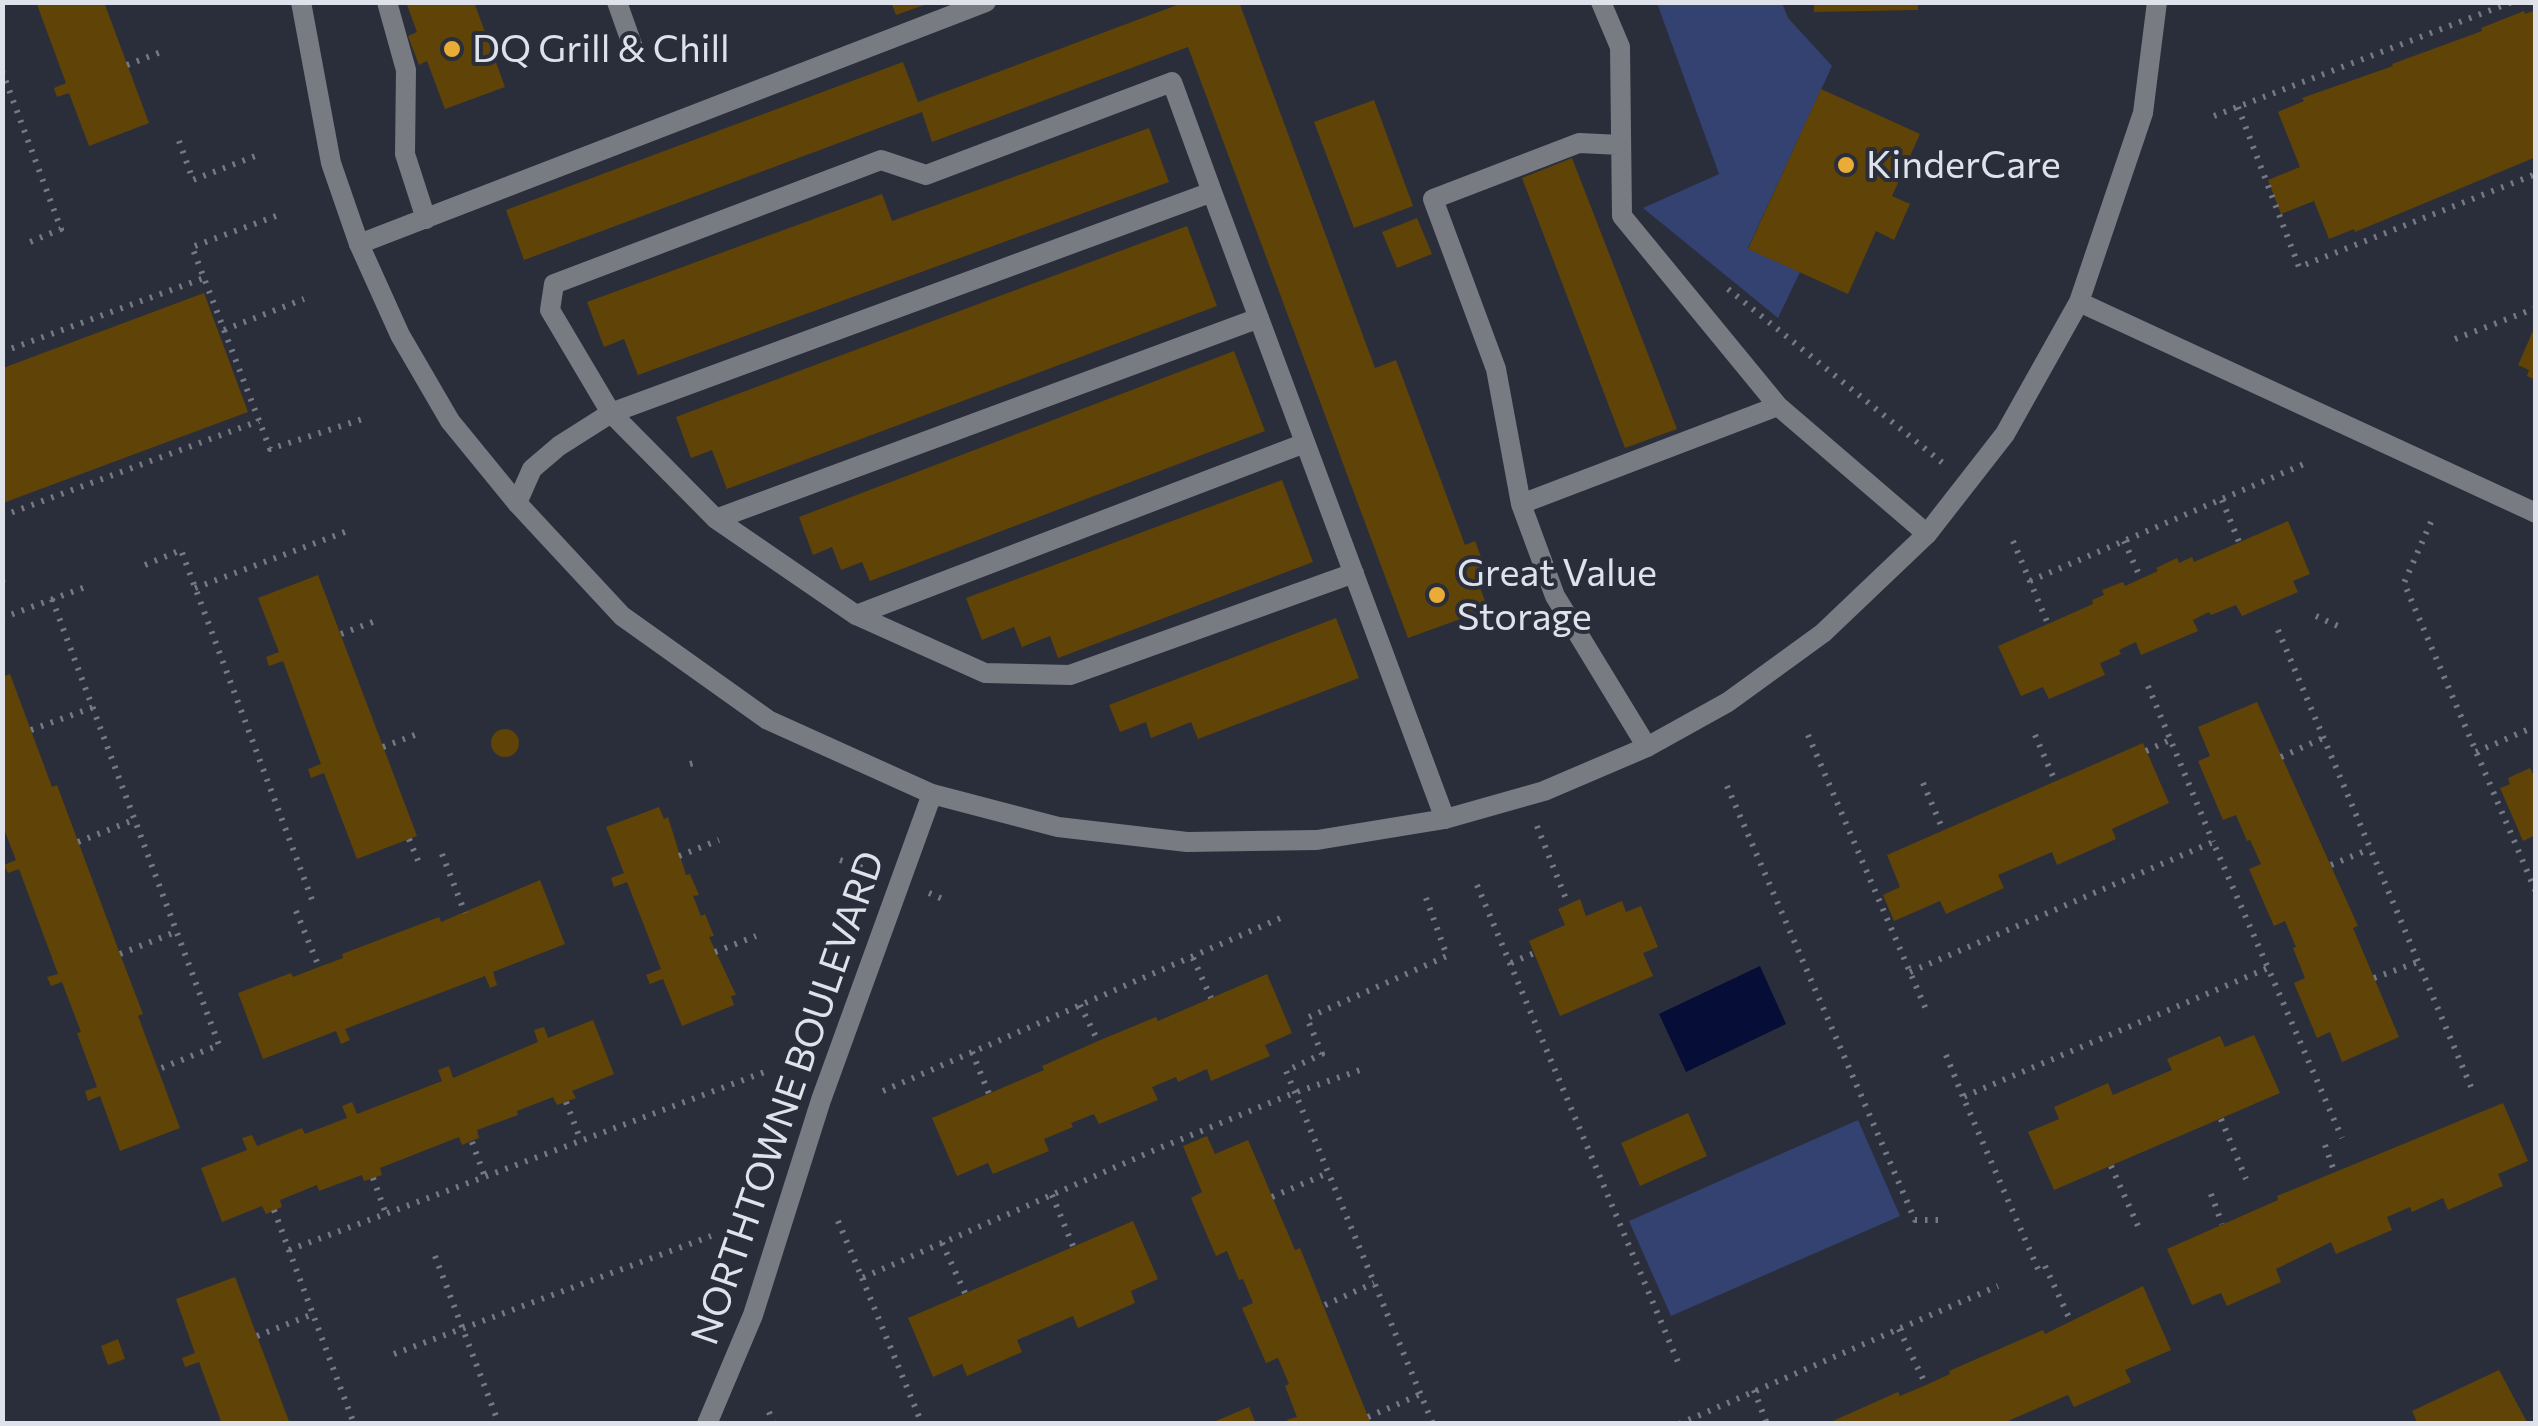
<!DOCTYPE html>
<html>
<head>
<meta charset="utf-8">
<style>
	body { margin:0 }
	#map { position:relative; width:2538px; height:1426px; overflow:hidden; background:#2a2e3b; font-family:Commissioner,sans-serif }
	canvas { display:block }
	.frame { position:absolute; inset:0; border:5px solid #dfe2eb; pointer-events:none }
</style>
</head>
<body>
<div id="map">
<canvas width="2538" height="1426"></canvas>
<div class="frame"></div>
</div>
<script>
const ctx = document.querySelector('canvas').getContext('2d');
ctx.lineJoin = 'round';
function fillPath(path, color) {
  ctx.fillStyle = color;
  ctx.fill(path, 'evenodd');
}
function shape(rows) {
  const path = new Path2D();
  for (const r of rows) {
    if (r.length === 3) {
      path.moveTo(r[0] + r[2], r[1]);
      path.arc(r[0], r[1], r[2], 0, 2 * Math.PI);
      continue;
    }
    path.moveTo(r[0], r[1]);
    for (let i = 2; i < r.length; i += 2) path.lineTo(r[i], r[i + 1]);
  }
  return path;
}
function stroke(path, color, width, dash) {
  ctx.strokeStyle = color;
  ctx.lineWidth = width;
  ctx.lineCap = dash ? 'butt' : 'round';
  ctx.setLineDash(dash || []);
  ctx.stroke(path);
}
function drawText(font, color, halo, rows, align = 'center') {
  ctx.font = font + ' Commissioner,sans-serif';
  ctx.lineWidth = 8;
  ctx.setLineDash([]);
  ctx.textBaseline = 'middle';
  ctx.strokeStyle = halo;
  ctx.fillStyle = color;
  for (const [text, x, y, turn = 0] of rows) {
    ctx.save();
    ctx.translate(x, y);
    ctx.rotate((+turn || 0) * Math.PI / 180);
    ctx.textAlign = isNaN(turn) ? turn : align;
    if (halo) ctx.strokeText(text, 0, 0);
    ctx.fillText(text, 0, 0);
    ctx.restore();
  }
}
fillPath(shape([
	[1657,3,1782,3,1788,18,1832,66,1748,248,1800,272,1778,318,1643,208,1719,174],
	[1858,1120,1900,1216,1671,1316,1629,1221]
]), '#334270');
fillPath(shape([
	[1760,966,1786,1024,1686,1072,1659,1014]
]), '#060d36');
fillPath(shape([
	[36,2,104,2,149,123,89,146,69,93,57,97,54,88,66,83],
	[406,2,474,2,505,87,445,109,427,61,419,65,408,36,417,32],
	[891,2,930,2,930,3,896,15],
	[1185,2,1239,2,1375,368,1396,360,1465,545,1475,541,1489,578,1478,582,1488,609,1408,638,1188,47,932,142,922,112,524,260,506,210,903,62,918,102],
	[1814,2,1918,2,1918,10,1814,12],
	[2536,10,2536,157,2355,232,2354,229,2329,239,2314,201,2281,214,2268,180,2300,167,2278,112,2304,101,2302,98,2393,66,2392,64,2482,31,2481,28,2524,11,2525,14],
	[1821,89,1920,134,1892,196,1910,204,1894,240,1876,231,1848,294,1748,249],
	[1374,100,1413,206,1354,228,1314,122],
	[1149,128,1169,182,638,375,624,339,604,347,587,302,882,194,892,221],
	[1572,158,1677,429,1625,448,1522,178],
	[1417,218,1432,254,1397,268,1382,232],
	[1187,226,1217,306,727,489,712,450,691,458,676,417],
	[204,293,248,412,3,503,3,368],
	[2536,324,2536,380,2527,376,2529,370,2518,365],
	[1234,351,1265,431,870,581,862,562,841,570,832,547,813,555,799,517],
	[1282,480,1313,562,1058,658,1050,636,1022,647,1014,627,982,640,966,598],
	[2288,521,2310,574,2293,581,2298,592,2242,616,2236,605,2211,615,2209,612,2193,620,2198,631,2141,655,2136,642,2119,650,2121,654,2100,663,2105,675,2049,699,2043,687,2021,696,1998,646,2093,604,2092,600,2104,595,2102,590,2123,582,2125,586,2158,571,2156,568,2177,558,2179,563,2192,557,2194,562],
	[318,575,417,836,357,859,324,773,311,778,308,769,321,764,283,661,269,666,266,657,279,652,258,598],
	[1336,618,1359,678,1198,739,1191,722,1151,738,1146,722,1120,732,1109,705],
	[10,674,52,787,57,785,120,954,143,1014,138,1016,180,1128,120,1151,100,1096,88,1101,85,1091,97,1087,77,1033,81,1032,62,982,51,986,47,977,58,974,19,869,8,873,4,865,16,860,2,824,2,677],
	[2257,702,2358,926,2353,928,2399,1037,2342,1062,2330,1032,2317,1038,2294,983,2305,978,2293,948,2296,947,2285,921,2274,926,2249,869,2261,864,2250,840,2247,841,2236,815,2223,820,2198,761,2210,756,2198,727],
	[505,743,14],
	[2143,743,2169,803,2112,829,2116,839,2057,865,2052,852,1998,875,2004,888,1946,914,1940,901,1894,921,1883,895,1900,887,1887,855],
	[2530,768,2533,774,2536,773,2536,835,2523,841,2500,788,2510,784,2508,778],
	[659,807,664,819,668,817,686,875,690,874,699,895,693,896,701,916,705,914,714,936,709,937,736,995,731,996,734,1005,682,1026,663,979,650,984,646,975,661,969,627,882,614,887,611,878,624,873,606,827],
	[540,880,565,944,493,972,497,985,490,988,485,976,345,1029,350,1040,341,1044,336,1031,263,1059,238,993,291,973,293,977,319,967,343,958,342,954,439,917,441,922],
	[1580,899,1586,916,1622,901,1626,912,1641,906,1658,947,1643,953,1653,976,1560,1016,1529,941,1565,925,1558,909],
	[1267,974,1292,1033,1265,1045,1270,1056,1211,1081,1207,1069,1178,1082,1176,1077,1152,1087,1158,1100,1099,1124,1094,1114,1071,1123,1073,1127,1044,1139,1049,1151,993,1174,988,1163,957,1176,932,1118,1044,1070,1042,1066,1098,1041,1156,1017,1158,1021],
	[593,1020,614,1074,572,1091,576,1098,557,1105,553,1097,517,1111,518,1115,477,1130,479,1138,462,1145,459,1137,380,1168,382,1175,364,1181,362,1175,319,1191,317,1185,280,1200,282,1207,266,1214,262,1206,222,1222,201,1168,247,1150,242,1138,252,1135,257,1146,302,1128,305,1134,347,1118,342,1106,352,1102,357,1114,442,1081,438,1070,449,1066,453,1078,538,1042,534,1030,544,1027,548,1038],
	[2254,1035,2280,1093,2054,1190,2028,1132,2059,1119,2054,1107,2108,1083,2113,1095,2172,1070,2167,1059,2220,1036,2225,1047],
	[2503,1103,2528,1161,2498,1174,2503,1186,2448,1210,2443,1198,2412,1212,2410,1207,2387,1217,2392,1230,2336,1254,2331,1242,2276,1269,2281,1282,2227,1306,2221,1293,2192,1305,2167,1249,2278,1200,2277,1196],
	[1688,1113,1707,1156,1640,1186,1621,1143],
	[1207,1136,1215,1154,1248,1140,1295,1250,1300,1248,1371,1424,1289,1424,1287,1420,1297,1417,1285,1386,1289,1384,1278,1358,1266,1363,1242,1308,1253,1303,1243,1279,1239,1280,1227,1251,1216,1256,1191,1198,1202,1192,1183,1146],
	[1133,1221,1158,1279,1131,1291,1135,1303,1078,1328,1073,1316,1017,1340,1022,1352,967,1376,962,1364,933,1377,908,1318],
	[235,1277,257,1336,290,1424,222,1424,199,1362,185,1367,182,1358,195,1353,176,1299],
	[2143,1286,2171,1350,2125,1370,2131,1382,2074,1407,2068,1395,2001,1424,1826,1424,1898,1392,1900,1396,1926,1385,1950,1374,1949,1371,2043,1330,2045,1334],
	[118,1339,125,1359,108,1365,101,1346],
	[2499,1370,2528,1424,2418,1424,2412,1411],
	[1249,1407,1256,1424,1211,1424,1211,1423]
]), '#604307');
stroke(shape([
	[127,65,166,50],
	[2,71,61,229,30,242],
	[2238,107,2299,267,2536,174],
	[2214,116,2512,2],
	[179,141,193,180,258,155],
	[276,216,192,247,270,449,363,419],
	[1728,289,1944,464],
	[224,330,304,299],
	[2455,339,2536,308],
	[2,352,204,278],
	[2222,500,2239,542],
	[2,516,259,421],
	[2431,522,2404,583,2536,892],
	[2013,541,2048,624],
	[2124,541,2141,579],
	[145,565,181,550,314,905],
	[2,580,3,583],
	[2030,581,2304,464],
	[195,588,345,532],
	[52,599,219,1045,159,1069],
	[2316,616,2340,627],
	[2,618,88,586],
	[2278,630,2474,1094],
	[341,634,378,620],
	[2148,686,2213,842],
	[31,730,94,707],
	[1808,735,1928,1014],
	[2035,735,2055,781],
	[383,747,420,733],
	[2146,751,2170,740],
	[2476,752,2536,726],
	[2281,757,2323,738],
	[690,764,694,763],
	[1923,783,1943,830],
	[1727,786,1915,1220,1944,1220],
	[1537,826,1568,904],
	[409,839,419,863],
	[78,842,136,819],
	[442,854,465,913],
	[679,856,719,840],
	[840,860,863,868],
	[2331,865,2370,849],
	[1477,885,1678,1362],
	[929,893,947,901],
	[1426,898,1447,956,1307,1018,1322,1054,1286,1071,1433,1424],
	[296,911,319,967],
	[715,952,756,936],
	[120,954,178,931],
	[1193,958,1211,998],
	[1511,963,1534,953],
	[1910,972,2213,842,2268,968],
	[2374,978,2418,962],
	[1080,1005,1098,1041],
	[972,1052,989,1094],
	[1946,1055,1963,1097],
	[883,1091,1283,917],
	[566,1102,581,1141],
	[2221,1119,2246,1179],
	[472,1142,485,1177],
	[2325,1145,2334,1171],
	[2111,1166,2138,1226],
	[373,1178,386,1214],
	[2211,1194,2222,1224],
	[1052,1195,1073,1246],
	[1272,1197,1328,1173],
	[274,1210,354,1424],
	[838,1221,862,1278,1150,1152,1294,1093,1363,1069],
	[942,1243,965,1293],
	[289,1250,770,1070],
	[435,1256,499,1424],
	[2045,1266,2071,1322],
	[2038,1269,1963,1097,2268,968,2342,1138],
	[862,1278,922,1424],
	[1325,1305,1374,1283],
	[1899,1329,1926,1385],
	[257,1336,313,1314],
	[394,1354,711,1236],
	[1754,1390,1767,1424],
	[769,1412,774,1424],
	[1368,1417,1421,1394],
	[1679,1424,1998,1286]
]), '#757984', 6, [2.5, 8]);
stroke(shape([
	[387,2,406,70,405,154,426,219],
	[617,2,634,50],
	[1601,2,1620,47,1622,216,1778,406,1927,534],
	[1212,192,1172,82,926,175,881,160,554,284,550,310,611,413,716,519,856,615,985,673,1070,675,1354,573],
	[359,244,986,2],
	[517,503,532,469,559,446,611,413,1212,192,1445,819],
	[1521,504,1496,369,1433,199,1579,143,1621,145],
	[716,519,1259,318],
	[856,615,1305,443],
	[1647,747,1555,596,1521,504,1778,406]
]), '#787b82', 20);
stroke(shape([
	[301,2,331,163,359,244,400,335,450,421,517,503,622,616,768,720,932,794,1058,827,1187,842,1317,840,1445,819,1544,791,1647,747,1728,702,1823,633,1927,534,2005,434,2079,302,2143,113,2157,2],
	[2079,302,2536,513],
	[707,1424,753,1315,821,1100,932,794]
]), '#787b82', 20);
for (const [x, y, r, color] of [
	[452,49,10,"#e8ac37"],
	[1846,165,10,"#e8ac37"],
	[1437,595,10,"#e8ac37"]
]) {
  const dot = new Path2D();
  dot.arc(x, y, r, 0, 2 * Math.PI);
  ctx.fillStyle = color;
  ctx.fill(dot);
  stroke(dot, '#2a2e3b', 4);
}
drawText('38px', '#dfe2eb', '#2a2e3b', [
	["DQ Grill & Chill",472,49],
	["KinderCare",1866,165],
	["Great Value",1457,573],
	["Storage",1457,617]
], 'left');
drawText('38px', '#dfe2eb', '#2a2e3b', [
	["NORTHTOWNE BOULEVARD",788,1098,-71]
]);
</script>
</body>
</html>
